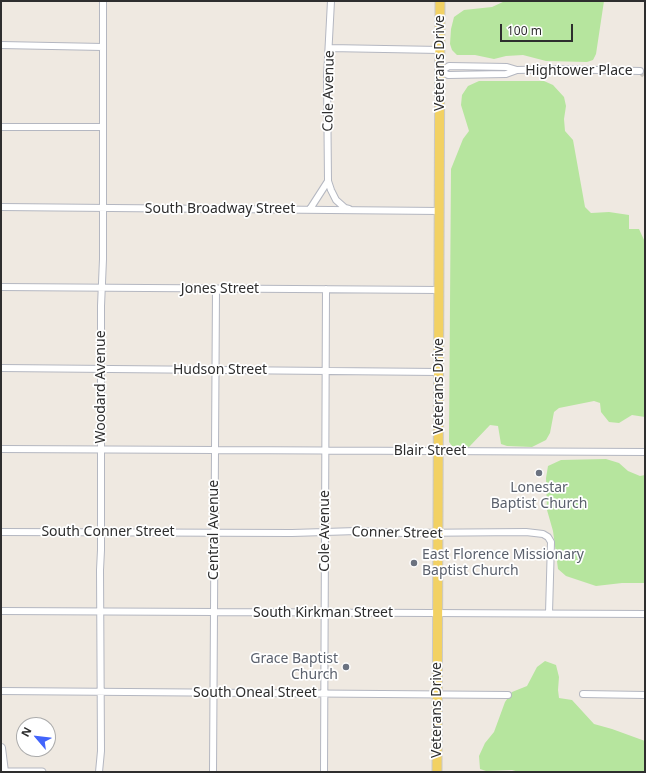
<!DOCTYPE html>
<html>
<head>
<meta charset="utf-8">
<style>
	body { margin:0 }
	#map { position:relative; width:646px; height:773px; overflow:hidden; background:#efe9e1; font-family:"Noto Sans",sans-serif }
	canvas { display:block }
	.frame { position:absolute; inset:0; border:2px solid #2e2e2e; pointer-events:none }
	.north { position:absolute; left:16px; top:717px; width:40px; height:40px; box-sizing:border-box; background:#fff; border:1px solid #ababab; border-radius:50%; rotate:298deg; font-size:11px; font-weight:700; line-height:16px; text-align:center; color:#2e2e2e }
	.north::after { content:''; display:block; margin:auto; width:14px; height:18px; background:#4264fb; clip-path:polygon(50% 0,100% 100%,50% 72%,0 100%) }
	.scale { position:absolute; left:500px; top:24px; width:73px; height:18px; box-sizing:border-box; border:2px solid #2e2e2e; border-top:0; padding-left:5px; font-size:12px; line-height:14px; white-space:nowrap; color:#2e2e2e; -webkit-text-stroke:3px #fff; paint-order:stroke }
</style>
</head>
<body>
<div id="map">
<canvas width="646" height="773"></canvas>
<div class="frame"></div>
<div class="north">N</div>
<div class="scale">100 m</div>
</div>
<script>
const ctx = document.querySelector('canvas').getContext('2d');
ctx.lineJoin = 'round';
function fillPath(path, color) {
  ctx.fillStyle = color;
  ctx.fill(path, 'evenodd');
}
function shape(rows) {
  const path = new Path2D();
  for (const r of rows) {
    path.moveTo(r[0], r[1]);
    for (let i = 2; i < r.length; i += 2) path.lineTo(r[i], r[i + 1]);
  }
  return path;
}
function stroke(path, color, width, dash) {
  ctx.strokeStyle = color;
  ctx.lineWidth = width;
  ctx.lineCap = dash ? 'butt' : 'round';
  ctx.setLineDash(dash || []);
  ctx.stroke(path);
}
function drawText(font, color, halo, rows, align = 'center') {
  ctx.font = font + ' "Noto Sans",sans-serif';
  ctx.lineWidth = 3.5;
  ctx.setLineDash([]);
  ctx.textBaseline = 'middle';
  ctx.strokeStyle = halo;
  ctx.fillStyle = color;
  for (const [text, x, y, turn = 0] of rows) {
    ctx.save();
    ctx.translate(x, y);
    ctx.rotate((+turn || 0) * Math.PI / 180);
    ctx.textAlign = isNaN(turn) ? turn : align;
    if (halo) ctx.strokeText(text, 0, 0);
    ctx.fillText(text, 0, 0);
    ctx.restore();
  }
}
fillPath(shape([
	[505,1,604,1,596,54,593,60,587,62,546,61,523,55,506,56,494,59,475,55,457,55,452,50,450,44,451,29,454,17,464,10,492,7],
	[479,81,544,81,553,85,564,97,566,106,564,119,565,131,573,140,585,207,591,213,609,212,629,215,629,229,639,229,645,242,645,417,632,415,619,423,609,422,601,412,600,403,594,401,559,408,554,412,550,433,546,440,532,447,507,446,501,444,498,426,490,425,469,447,452,446,449,442,451,169,463,139,469,131,461,105,462,95,468,86],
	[606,459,619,463,628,471,640,476,645,475,645,583,622,583,596,586,566,576,558,569,553,531,547,510,546,478,548,466,561,460],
	[545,661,556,665,559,677,558,690,559,698,572,700,594,724,612,729,645,741,645,772,519,772,512,770,486,771,480,769,479,756,485,743,494,732,505,702,512,692,527,686,537,667]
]), '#b6e59e');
stroke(shape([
	[640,71,645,76]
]), '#c8c4bd', 6, [6, 3]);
const minor = shape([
	[1,45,103,47],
	[329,48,440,50],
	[517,70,507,67,449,66,441,71,448,75,506,74,517,70,557,69,640,71],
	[1,127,103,127],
	[328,181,331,190,336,200,345,208,349,209],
	[1,207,440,211],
	[310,209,328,181,327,77,331,1],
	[1,287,439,290],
	[1,368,439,372],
	[1,449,645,452],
	[1,532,292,533,357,531,404,533,526,532,543,534,548,537,551,542,549,613],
	[1,611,645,614],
	[1,691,508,695],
	[583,694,645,695],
	[99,772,101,751,100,570,101,550,101,306,103,259,103,1],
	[213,772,216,289],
	[324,772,326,289]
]);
const tertiary = shape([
	[1,772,42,772]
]);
const secondary = shape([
	[1,748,4,772]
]);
const primary = shape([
	[437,772,440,1]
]);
stroke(minor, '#b4b7c1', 8);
stroke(tertiary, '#b4b7c1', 9);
stroke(secondary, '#b4b7c1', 10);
stroke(primary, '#c9c9c9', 11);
stroke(minor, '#fff', 6);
stroke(tertiary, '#fff', 7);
stroke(secondary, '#fff', 8);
stroke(primary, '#f2d163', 9);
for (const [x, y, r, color] of [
	[539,473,4,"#6b7280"],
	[414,563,4,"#6b7280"],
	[346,667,4,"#6b7280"]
]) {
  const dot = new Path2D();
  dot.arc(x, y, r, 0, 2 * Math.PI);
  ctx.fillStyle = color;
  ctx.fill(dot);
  stroke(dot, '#fff', 1.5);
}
drawText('14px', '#2e2e2e', '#fff', [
	["Veterans Drive",440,63,-90],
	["Hightower Place",579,71],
	["Cole Avenue",329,91,-89],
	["South Broadway Street",220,209],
	["Jones Street",220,289],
	["Hudson Street",220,370],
	["Veterans Drive",439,386,-90],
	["Woodard Avenue",101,387,-90],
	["Blair Street",430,451],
	["Central Avenue",214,530,-90],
	["Cole Avenue",325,531,-90],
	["South Conner Street",108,532],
	["Conner Street",397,533,1],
	["South Kirkman Street",323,613],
	["South Oneal Street",255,693],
	["Veterans Drive",437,710,-90]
]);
drawText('14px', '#5b616d', '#fff', [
	["Lonestar",539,488],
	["Baptist Church",539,504],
	["East Florence Missionary",422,555,"left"],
	["Baptist Church",422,571,"left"],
	["Grace Baptist",338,659,"right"],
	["Church",338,675,"right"]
]);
</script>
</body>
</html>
